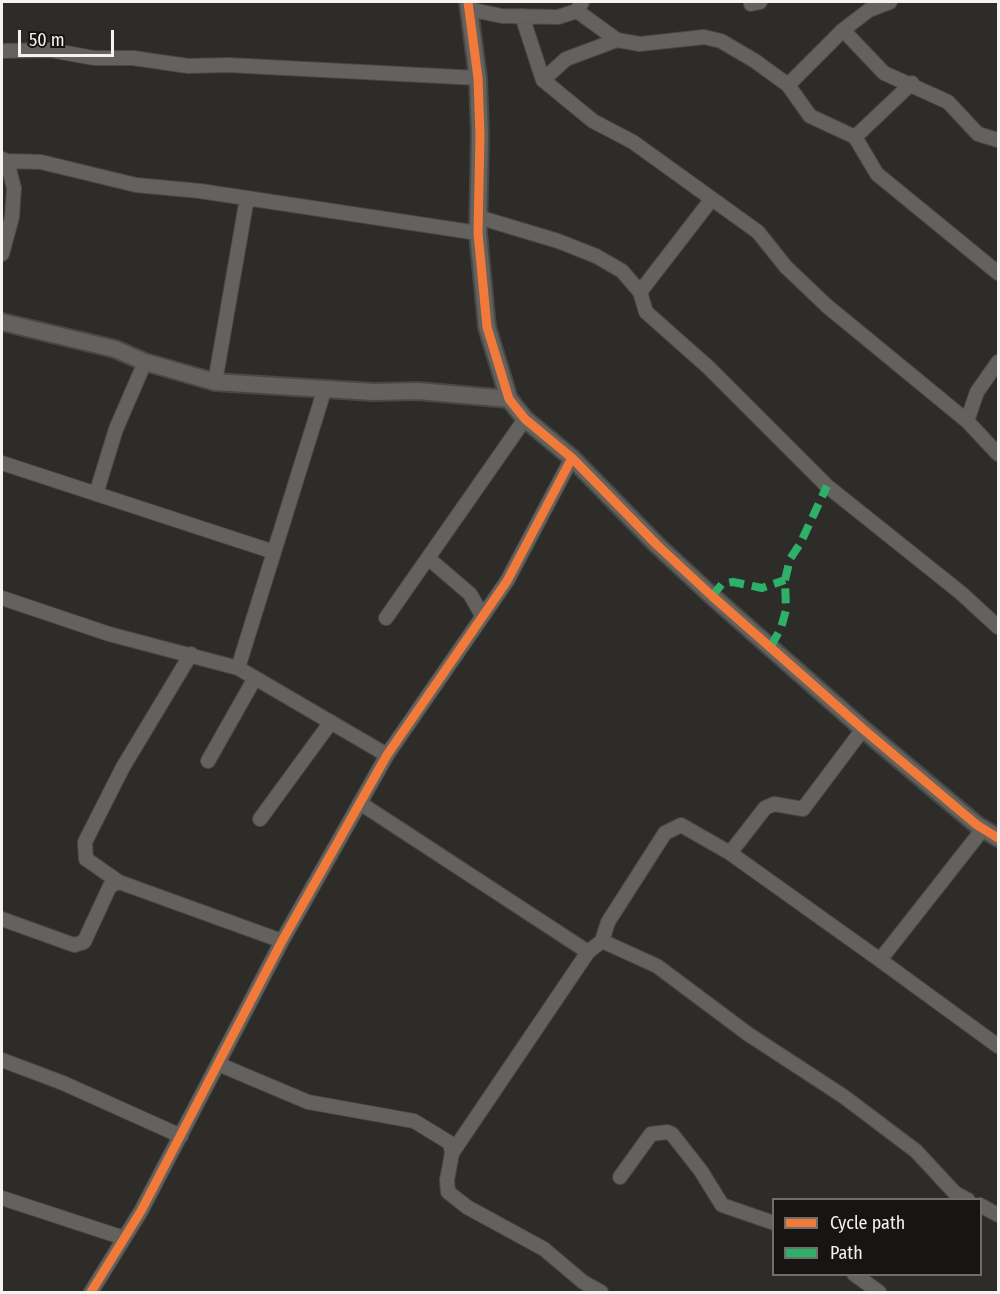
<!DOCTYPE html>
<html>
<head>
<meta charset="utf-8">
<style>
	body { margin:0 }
	#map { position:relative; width:1000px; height:1294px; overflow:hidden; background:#2d2c29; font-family:"Fira Sans Condensed",sans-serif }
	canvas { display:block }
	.frame { position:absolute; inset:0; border:3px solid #f4f3f0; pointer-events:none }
	.legend { position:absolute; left:772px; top:1198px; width:210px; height:78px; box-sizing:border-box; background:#161513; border:2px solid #6f6e6b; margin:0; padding:8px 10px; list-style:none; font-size:18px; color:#f4f3f0 }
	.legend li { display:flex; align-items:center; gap:12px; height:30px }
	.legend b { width:30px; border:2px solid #6f6e6b }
	.scale { position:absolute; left:18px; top:30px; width:96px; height:27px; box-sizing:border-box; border:3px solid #f4f3f0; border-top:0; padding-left:8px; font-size:18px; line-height:21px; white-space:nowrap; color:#f4f3f0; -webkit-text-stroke:4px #161513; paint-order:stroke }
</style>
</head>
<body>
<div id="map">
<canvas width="1000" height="1294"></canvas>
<div class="frame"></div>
<ul class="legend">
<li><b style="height:8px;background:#f17a3a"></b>Cycle path</li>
<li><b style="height:8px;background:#2db169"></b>Path</li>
</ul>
<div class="scale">50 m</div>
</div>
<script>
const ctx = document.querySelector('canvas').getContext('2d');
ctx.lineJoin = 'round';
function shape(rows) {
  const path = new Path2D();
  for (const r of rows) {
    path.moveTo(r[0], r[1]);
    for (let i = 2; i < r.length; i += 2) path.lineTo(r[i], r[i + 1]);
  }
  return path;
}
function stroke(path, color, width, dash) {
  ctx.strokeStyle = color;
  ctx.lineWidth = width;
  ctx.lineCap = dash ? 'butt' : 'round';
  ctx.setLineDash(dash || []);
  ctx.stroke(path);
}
const minor = shape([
	[751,4,760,2],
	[468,9,502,16,558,17,577,11,582,2],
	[577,11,617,40,640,44,704,37,721,41,755,61,788,85,810,116,855,137,877,174,998,273],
	[522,16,543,80,593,121,633,142,758,232,786,267,827,306,967,421,998,454],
	[843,30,884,73,948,102,978,134,998,140],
	[2,51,50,50,94,58,133,58,188,66,228,65,478,78],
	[543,80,566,59,617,40],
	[788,85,843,30,869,10,890,2],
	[855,137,912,83],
	[2,159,7,161,14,188,12,217,2,254],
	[7,161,41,162,136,185,200,191,478,233],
	[478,217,558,241,596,256,622,271,640,292,646,312,708,367,827,486,961,593,998,627],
	[640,292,711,200],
	[215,382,247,198],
	[967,421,977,392,998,362],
	[2,463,274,552],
	[96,494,116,429,145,362],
	[428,558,470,594,482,615],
	[2,598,109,634,238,668,387,755],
	[386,618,525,419],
	[238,668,325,388],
	[208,761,255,678],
	[360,803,588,952,602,941,608,922,665,833,681,825,730,853,880,960],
	[260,819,331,722],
	[983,829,880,960,998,1046],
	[730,853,765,808,774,804,803,809,863,729],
	[119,882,86,859,85,842,123,767,191,654],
	[2,919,74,945,84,942,110,886,119,882,282,941],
	[602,941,657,966,748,1034,843,1096,916,1151,955,1193,968,1200],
	[2,1060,63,1083,181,1136],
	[218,1064,308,1102,414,1121,450,1143,452,1153,447,1180,448,1192,467,1207,544,1249,583,1282,601,1292],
	[452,1153,588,952],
	[620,1177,651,1134,667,1132,672,1134,701,1171,722,1205,774,1223],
	[2,1198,124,1238],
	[980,1205,998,1215],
	[854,1274,879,1292],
	[91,1292,141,1211,282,941,387,755,507,581,572,458]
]);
const tertiary = shape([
	[468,2,478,78,480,135,478,233,487,327,509,399,525,419,572,458,657,545,712,596,863,729,977,825,998,838],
	[2,322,115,349,145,362,215,382,374,392,418,391,509,399]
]);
stroke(minor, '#484846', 16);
stroke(tertiary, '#484846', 20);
stroke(minor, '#63625f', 14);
stroke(tertiary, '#63625f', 16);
stroke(shape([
	[712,596,722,584,733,582,762,588,785,580],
	[771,646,781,628,786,610,785,580,790,559,800,544,827,486]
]), '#2db169', 8, [15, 8]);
stroke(shape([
	[468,2,478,78,480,135,478,233,487,327,509,399,525,419,572,458,657,545,712,596,863,729,977,825,998,838],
	[91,1292,141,1211,282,941,387,755,507,581,572,458]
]), '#f17a3a', 9);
</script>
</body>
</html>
